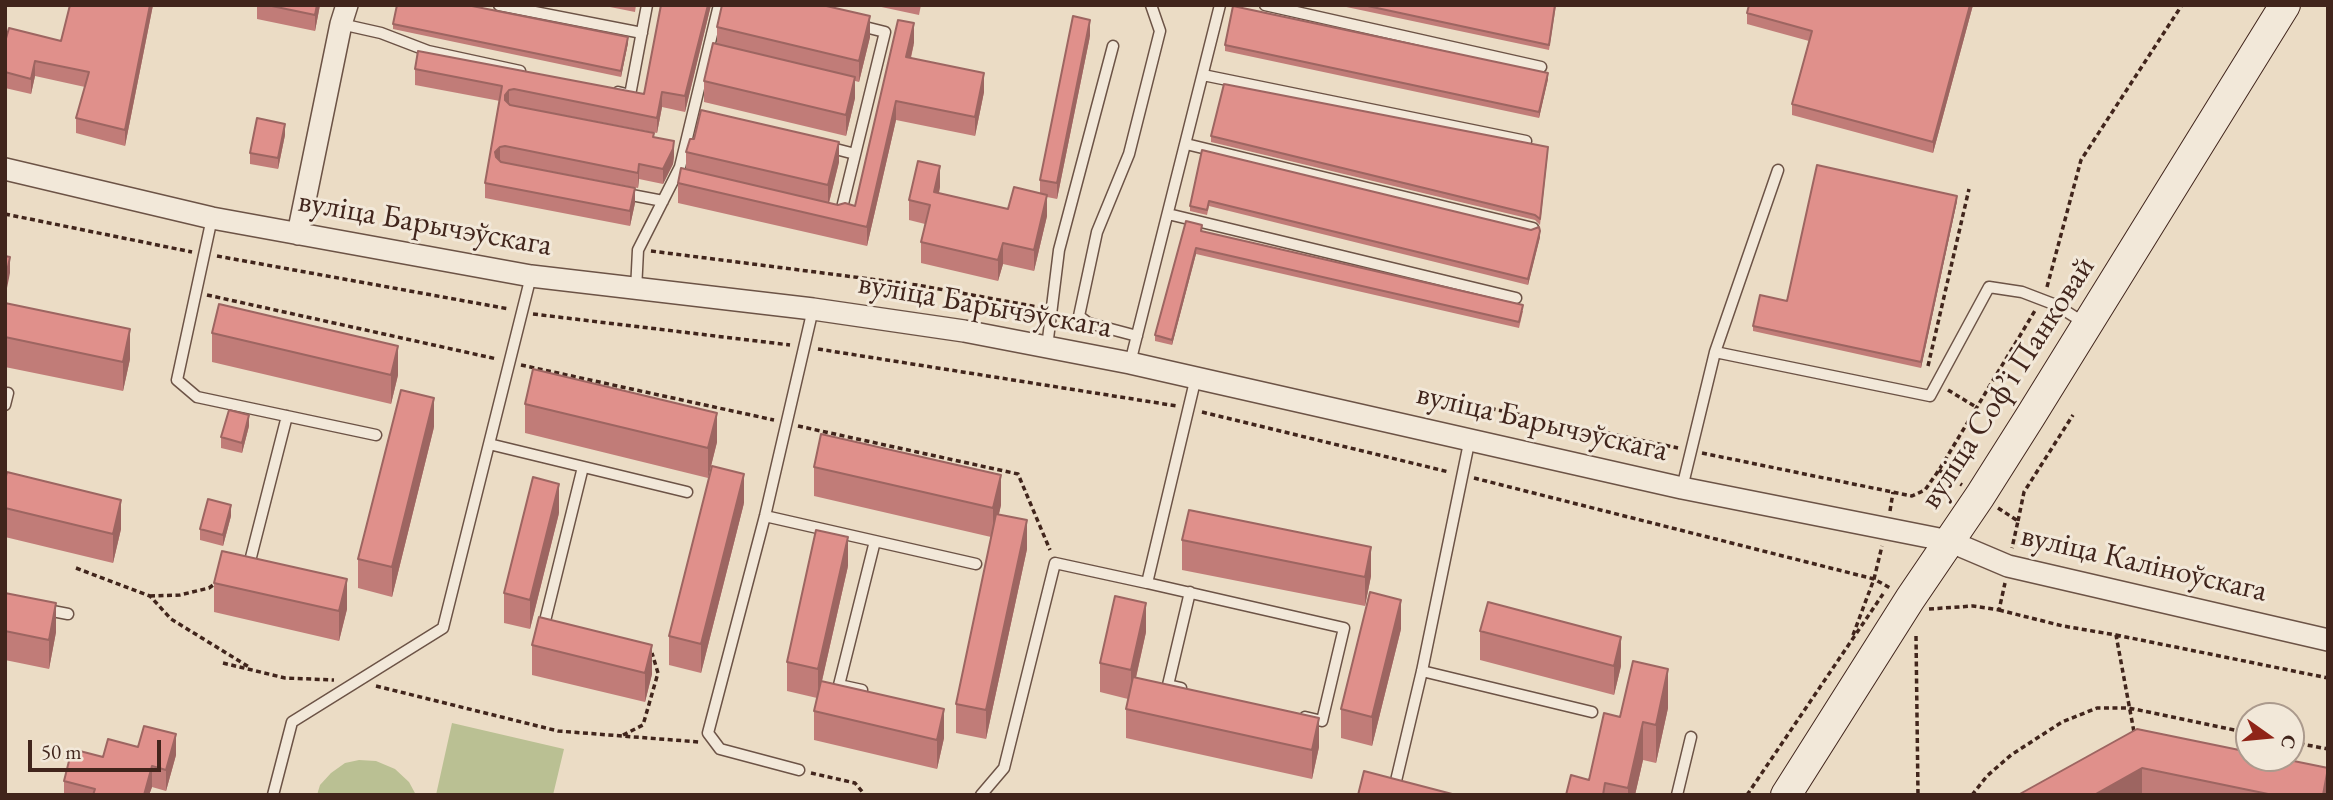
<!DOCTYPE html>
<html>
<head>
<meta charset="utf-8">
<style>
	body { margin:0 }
	#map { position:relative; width:2333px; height:800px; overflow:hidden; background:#ebdcc5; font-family:"EB Garamond",serif }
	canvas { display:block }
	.frame { position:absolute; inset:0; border:7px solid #41251c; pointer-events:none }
	.north { position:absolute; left:2235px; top:702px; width:70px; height:70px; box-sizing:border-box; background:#f2e8d9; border:2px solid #ab9a8d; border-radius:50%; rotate:105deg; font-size:19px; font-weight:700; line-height:28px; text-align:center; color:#41251c }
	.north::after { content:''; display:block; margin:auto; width:24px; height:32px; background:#8f2418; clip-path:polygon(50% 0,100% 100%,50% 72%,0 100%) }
	.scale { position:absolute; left:28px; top:740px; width:133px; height:32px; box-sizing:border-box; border:4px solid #41251c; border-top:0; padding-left:9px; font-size:21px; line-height:24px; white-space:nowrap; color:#41251c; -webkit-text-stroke:5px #f2e8d9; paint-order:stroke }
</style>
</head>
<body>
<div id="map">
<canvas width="2333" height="800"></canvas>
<div class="frame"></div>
<div class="north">С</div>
<div class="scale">50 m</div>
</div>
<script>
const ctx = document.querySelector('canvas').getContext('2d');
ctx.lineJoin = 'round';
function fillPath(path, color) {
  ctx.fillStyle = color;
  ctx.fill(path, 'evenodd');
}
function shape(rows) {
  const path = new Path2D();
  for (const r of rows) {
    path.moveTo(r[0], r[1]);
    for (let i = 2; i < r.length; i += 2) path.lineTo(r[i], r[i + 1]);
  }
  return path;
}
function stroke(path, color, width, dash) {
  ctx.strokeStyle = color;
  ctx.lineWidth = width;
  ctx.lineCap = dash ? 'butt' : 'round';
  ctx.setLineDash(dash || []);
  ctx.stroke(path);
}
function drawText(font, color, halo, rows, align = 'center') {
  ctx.font = font + ' "EB Garamond",serif';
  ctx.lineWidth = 6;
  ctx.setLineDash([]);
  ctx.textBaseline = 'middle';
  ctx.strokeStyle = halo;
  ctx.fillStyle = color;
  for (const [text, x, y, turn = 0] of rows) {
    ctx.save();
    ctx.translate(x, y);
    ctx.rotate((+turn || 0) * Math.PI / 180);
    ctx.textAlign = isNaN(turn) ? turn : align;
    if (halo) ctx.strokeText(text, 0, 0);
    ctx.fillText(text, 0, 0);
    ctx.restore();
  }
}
fillPath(shape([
	[452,723,564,749,553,795,436,795],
	[359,760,376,761,395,769,409,782,416,795,317,795,320,785,331,773,345,763]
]), '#bac093');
const lane = shape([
	[499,5,642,33],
	[1265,5,1541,67],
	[341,24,381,33,428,51,520,71],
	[1203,75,1526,141],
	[618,92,630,95,647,5],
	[1186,144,1533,228],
	[824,146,855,154],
	[621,193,663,201],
	[1168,214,1516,298],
	[840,216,885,32,857,25],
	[212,218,177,380,197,397,376,435],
	[636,290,638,250,680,167,719,5],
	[1137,336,1088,323,1079,316,1097,232,1129,154,1160,31,1151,5],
	[1047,347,1059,250,1113,46],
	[1715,352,1930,396,1989,287,2022,292,2056,305,2086,324],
	[1130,363,1220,5],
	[1196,377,1147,583,1344,628,1322,721,1305,717],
	[5,405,8,393],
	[489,444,687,492],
	[1682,488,1715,352,1778,170],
	[765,516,976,564],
	[254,569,250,561,287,416],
	[42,609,68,614],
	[546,629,543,629,583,467],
	[1422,671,1592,712],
	[1181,688,1168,685,1190,592],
	[862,690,839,685,875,541],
	[799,770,720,749,708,733,765,516,813,309],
	[1389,787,1395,785,1422,671,1470,438],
	[273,795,292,722,443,628,531,276],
	[981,795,1004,768,1055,563,1147,583],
	[1677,795,1691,737]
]);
const street = shape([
	[5,169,212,218,531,276,813,309,964,331,1130,363,1682,488,1949,541,2008,566,2328,640],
	[298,234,341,24,347,5]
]);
const secondary = shape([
	[1786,795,1910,599,1980,496,2030,417,2285,5]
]);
stroke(lane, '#6c5346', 13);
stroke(street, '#6c5346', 24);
stroke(secondary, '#41251c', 32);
stroke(shape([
	[5,214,192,252],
	[651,251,917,285,1038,307],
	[217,256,509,309],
	[2047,287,2081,160,2182,5],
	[207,295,497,359],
	[533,314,790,345],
	[818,349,1177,406],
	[521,365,774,420],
	[1928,366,1969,189],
	[1948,390,1976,407],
	[1474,405,1678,448],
	[1202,412,1449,472],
	[798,426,1018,474,1050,550],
	[1702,453,1912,496,1925,490,1939,470,2036,309],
	[1939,470,1962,485],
	[1474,478,1874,579,1892,589],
	[1998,508,2018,521,2012,548],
	[1890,511,1893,492],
	[2018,521,2024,492,2073,415],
	[76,568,150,596,171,619,249,667],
	[150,596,180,595,209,588,216,583],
	[1929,609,1973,606,1999,610,2005,583],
	[1999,610,2063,626,2116,635,2134,732],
	[1853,635,1874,579,1882,546],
	[2116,635,2328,678],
	[1916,636,1918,795],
	[223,663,285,678,334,680],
	[376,686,558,731,699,742],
	[623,735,643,725,658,673,652,653],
	[2291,742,2328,749],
	[811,773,855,783,865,795],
	[1747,795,1883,594],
	[1972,795,1987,776,2011,755,2062,722,2097,708,2129,708,2249,733]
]), '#41251c', 3.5, [5, 3.5]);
stroke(lane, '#f2e8d9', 10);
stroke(street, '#f2e8d9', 21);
stroke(secondary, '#f2e8d9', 30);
fillPath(shape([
	[153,5,125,146,76,133,76,118,85,87,35,76,31,94,5,88,5,42,61,41],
	[257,5,320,5,315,31,257,19],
	[600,5,636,5,635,12],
	[711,5,685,112,662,107,657,133,511,105,654,137,674,156,673,164,663,184,639,179,638,188,502,162,635,203,630,226,485,198,485,183,500,101,415,85,415,69,644,94],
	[872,5,921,5,919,15],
	[1337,5,1556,5,1549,50],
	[1973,5,1933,153,1792,115,1792,104,1809,41,1747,24,1747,13],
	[393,24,628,43,621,77,393,29],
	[717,27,870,37,859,82,855,81,855,98,846,136,704,102,704,81,717,44],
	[1090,36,1057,199,1047,197,1047,216,1034,271,1003,264,998,281,921,263,921,242,925,224,909,220,909,200,940,187,939,193,1008,209,1040,193,1040,180],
	[914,43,911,58,984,92,975,136,896,120,867,246,678,203,678,183,686,169,686,152,839,162,829,203,838,205,855,206],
	[1225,45,1548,79,1539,118,1225,51],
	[285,135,278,169,250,164,250,153],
	[1211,136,1548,152,1540,225,1535,220,1211,142],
	[1202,150,1540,237,1528,285,1209,206,1207,215,1190,211,1190,206],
	[1957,201,1921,368,1753,331,1753,326,1787,301],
	[1202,232,1523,311,1519,328,1196,254,1172,345,1155,341,1155,335],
	[5,303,130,359,123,391,5,367],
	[212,333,398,375,391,404,212,362],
	[525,404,717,442,708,478,525,433],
	[249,426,242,453,221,448,221,437],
	[434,427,392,597,358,588,358,559],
	[814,467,1001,505,999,514,1027,549,986,739,956,733,956,704,991,537,814,496],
	[5,480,121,529,113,563,5,537],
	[744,503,701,673,669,665,669,636],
	[559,513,530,629,504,623,504,593],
	[231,516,223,546,200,540,200,529],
	[1182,540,1371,576,1365,606,1182,570],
	[848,566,822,681,944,738,937,769,814,740,814,711,817,698,787,691,787,662],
	[214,583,347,609,339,641,214,612],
	[5,593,56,632,49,669,5,660],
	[1401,629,1372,746,1341,738,1341,709],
	[1480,631,1621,666,1614,695,1480,660],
	[1146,632,1136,678,1319,747,1312,779,1126,738,1126,709,1128,699,1100,692,1100,663],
	[532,645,652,674,645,702,532,675],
	[1668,708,1656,763,1643,760,1635,795,1566,795,1589,780,1620,717],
	[2137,729,2328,795,2018,795],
	[138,747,176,755,166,791,152,787,149,795,64,795,64,781]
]), '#c17c78');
fillPath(shape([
	[150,5,153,5,125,146,125,130],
	[317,5,320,5,315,31,315,15],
	[708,5,711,5,685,112,685,96],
	[1970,5,1973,5,1933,153,1933,142],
	[870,16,870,37,859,82,859,61],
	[1090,20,1090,36,1057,199,1057,183],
	[914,23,914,43,906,77,906,57],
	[628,37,628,43,621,77,621,71],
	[35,61,35,76,31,94,31,79],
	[984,73,984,92,975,136,975,117],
	[1548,73,1548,79,1539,118,1539,112],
	[855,77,855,98,846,136,846,115],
	[509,90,509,105,505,110,505,95],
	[662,92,662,107,657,133,657,118],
	[896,101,896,120,867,246,867,227],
	[285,124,285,135,278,169,278,158],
	[674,141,674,156,673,164,663,184,663,169],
	[839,142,839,162,828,206,828,185],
	[500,147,500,162,495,167,495,152],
	[639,164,639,179,638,188,638,173],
	[940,166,940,187,934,212,934,192],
	[635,188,635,203,630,226,630,211],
	[1047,195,1047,216,1034,271,1034,250],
	[1957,196,1957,201,1921,368,1921,362],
	[1540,231,1540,237,1528,285,1528,279],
	[1003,243,1003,264,998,281,998,260],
	[1196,248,1196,254,1172,345,1172,340],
	[10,257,10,273,5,298,5,282],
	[130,329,130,359,123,391,123,362],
	[398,346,398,375,391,404,391,375],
	[434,398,434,427,392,597,392,567],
	[717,413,717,442,708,478,708,448],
	[249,415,249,426,242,453,242,443],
	[744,474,744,503,701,673,701,644],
	[1001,475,1001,505,993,538,993,508],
	[559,484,559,513,530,629,530,600],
	[121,500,121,529,113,563,113,534],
	[231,505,231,516,223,546,223,535],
	[1027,520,1027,549,986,739,986,710],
	[848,537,848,566,818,698,818,669],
	[1371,547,1371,576,1365,606,1365,577],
	[347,579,347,609,339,641,339,611],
	[1401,600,1401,629,1372,746,1372,717],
	[56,603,56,632,49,669,49,640],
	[1146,603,1146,632,1131,699,1131,670],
	[1621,637,1621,666,1614,695,1614,666],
	[652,645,652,674,645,702,645,673],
	[1668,669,1668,708,1656,763,1656,725],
	[944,709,944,738,937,769,937,740],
	[1319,718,1319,747,1312,779,1312,750],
	[1643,722,1643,760,1635,795,1628,795,1628,788],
	[176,734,176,755,166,791,166,770],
	[152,766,152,787,149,795,144,795],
	[2142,768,2142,795,2094,795],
	[2328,771,2328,795,2323,795]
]), '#9d6561');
const building = shape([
	[70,5,150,5,125,130,76,118,89,72,35,61,31,79,5,72,5,42,9,28,61,41,70,5],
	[267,5,317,5,315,15,267,5],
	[397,5,467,5,628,37,621,71,393,24,397,5],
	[661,5,708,5,685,96,662,92,657,118,514,89,509,90,505,95,505,100,510,105,654,133,653,137,674,141,673,149,663,169,639,164,638,173,505,146,500,147,495,152,496,157,501,162,635,188,630,211,485,183,502,86,415,69,418,51,644,94,661,5],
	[722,5,822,5,870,16,859,61,717,27,722,5],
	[1363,5,1555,5,1549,45,1363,5],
	[1749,5,1970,5,1933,142,1792,104,1812,31,1747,13,1749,5],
	[1233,6,1548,73,1539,112,1225,45,1233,6],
	[1073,16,1090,20,1057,183,1040,180,1073,16],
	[898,20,914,23,906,57,984,73,975,117,896,101,867,227,678,183,681,168,838,205,845,203,855,206,898,20],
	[713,43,855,77,846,115,704,81,713,43],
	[1224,84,1548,147,1540,219,1535,215,1211,136,1224,84],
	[701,110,839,142,828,185,686,152,690,139,694,139,701,110],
	[257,118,285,124,278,158,250,153,257,118],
	[1202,150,1531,230,1539,227,1540,231,1528,279,1209,201,1207,210,1190,206,1202,150],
	[918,161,940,166,934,192,1008,209,1014,187,1047,195,1034,250,1003,243,998,260,921,242,930,205,909,200,918,161],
	[1817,165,1957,196,1921,362,1753,326,1760,295,1787,301,1817,165],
	[1186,221,1202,225,1201,231,1523,305,1519,322,1196,248,1172,340,1155,335,1186,221],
	[5,256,10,257,5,282,5,256],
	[5,303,130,329,123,362,5,337,5,303],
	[219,304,398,346,391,375,212,333,219,304],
	[533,369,717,413,708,448,525,404,533,369],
	[401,390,434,398,392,567,358,559,401,390],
	[229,410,249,415,242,443,221,437,229,410],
	[821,434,1001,475,993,508,814,467,821,434],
	[712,466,744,474,701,644,669,636,712,466],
	[7,472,121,500,113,534,5,508,5,480,7,472],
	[533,477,559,484,530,600,504,593,533,477],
	[208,499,231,505,223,535,200,529,208,499],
	[1189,510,1371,547,1365,577,1182,540,1189,510],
	[996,514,1027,520,986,710,956,704,996,514],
	[816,530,848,537,818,669,787,662,816,530],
	[222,551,347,579,339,611,214,583,222,551],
	[1370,592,1401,600,1372,717,1341,709,1370,592],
	[5,593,56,603,49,640,5,631,5,593],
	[1115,596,1146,603,1131,670,1100,663,1115,596],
	[1488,602,1621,637,1614,666,1480,631,1488,602],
	[539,617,652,645,645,673,532,645,539,617],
	[1633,661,1668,669,1656,725,1643,722,1628,788,1605,783,1603,795,1566,795,1571,775,1589,780,1604,713,1620,717,1633,661],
	[1133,677,1319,718,1312,750,1126,709,1133,677],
	[821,681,944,709,937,740,814,711,821,681],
	[144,726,176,734,166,770,152,766,144,795,93,795,95,789,64,781,72,749,103,757,108,739,138,747,144,726],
	[2137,729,2249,752,2249,758,2279,758,2328,768,2323,795,2273,795,2142,768,2094,795,2018,795,2137,729],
	[1364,771,1456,795,1358,795,1364,771]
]);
fillPath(building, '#e0908b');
stroke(building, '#9d6561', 2);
drawText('32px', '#41251c', '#f2e8d9', [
	["вуліца Барычэўскага",425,224,10],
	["вуліца Барычэўскага",985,306,10],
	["вуліца Софʼі Панковай",2008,383,-57],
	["вуліца Барычэўскага",1542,423,13],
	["вуліца Каліноўскага",2144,564,13]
]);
</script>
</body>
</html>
